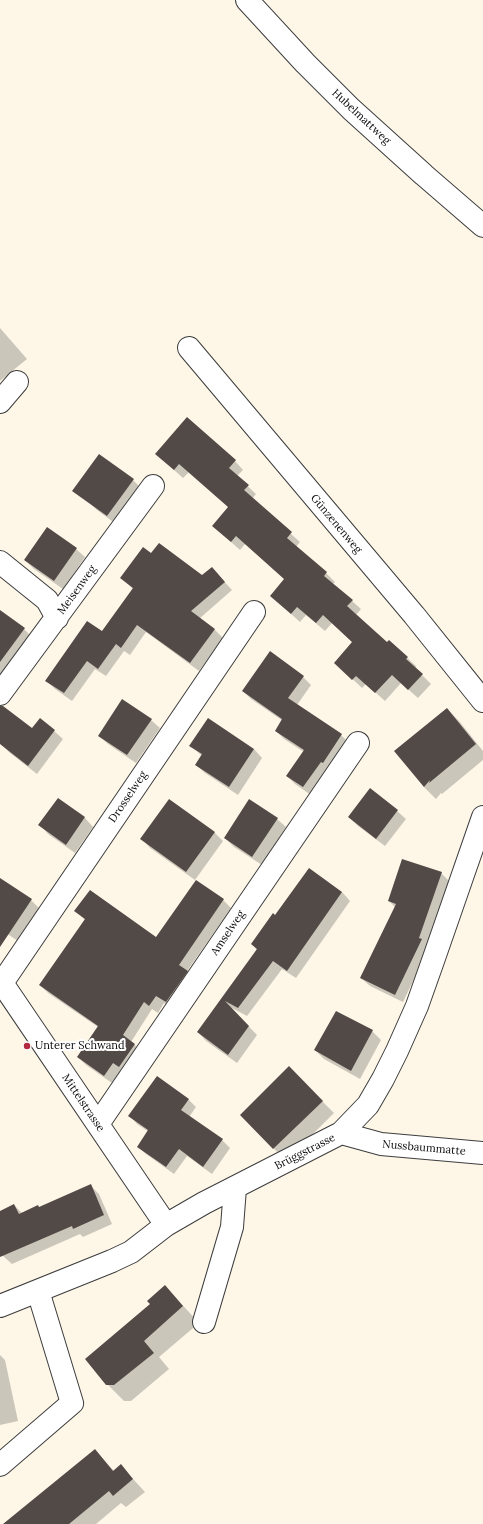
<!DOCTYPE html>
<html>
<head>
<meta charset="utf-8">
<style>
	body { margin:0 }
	canvas { display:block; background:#fef7e8 }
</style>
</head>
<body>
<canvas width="483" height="1524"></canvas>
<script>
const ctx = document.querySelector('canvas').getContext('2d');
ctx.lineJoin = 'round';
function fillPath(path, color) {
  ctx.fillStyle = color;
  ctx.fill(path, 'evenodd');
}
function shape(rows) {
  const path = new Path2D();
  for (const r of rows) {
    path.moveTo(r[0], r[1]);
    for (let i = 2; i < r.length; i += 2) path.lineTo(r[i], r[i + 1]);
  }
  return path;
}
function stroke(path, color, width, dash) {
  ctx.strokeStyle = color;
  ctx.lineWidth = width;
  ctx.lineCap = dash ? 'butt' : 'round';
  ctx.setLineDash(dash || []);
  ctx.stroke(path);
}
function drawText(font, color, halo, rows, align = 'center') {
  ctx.font = font + ' Lora,serif';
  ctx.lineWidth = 4;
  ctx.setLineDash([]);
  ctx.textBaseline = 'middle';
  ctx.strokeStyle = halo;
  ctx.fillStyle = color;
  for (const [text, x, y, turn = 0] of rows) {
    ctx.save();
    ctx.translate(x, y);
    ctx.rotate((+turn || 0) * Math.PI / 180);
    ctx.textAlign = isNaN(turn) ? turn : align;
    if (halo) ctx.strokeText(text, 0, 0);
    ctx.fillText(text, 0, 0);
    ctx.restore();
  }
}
fillPath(shape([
	[0,328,27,359,0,381],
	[235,461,243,470,237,476,256,494,252,499,300,542,296,547,326,573,335,582,333,584,361,609,356,615,387,644,389,641,416,666,415,668,431,684,418,698,401,683,385,701,366,684,362,688,344,671,353,643,332,623,325,631,306,615,300,622,280,604,285,579,245,544,240,550,213,526,229,507,189,472,183,478,165,462],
	[133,480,142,489,116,524,97,510,88,501],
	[76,549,85,557,63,589,34,569,25,560],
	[212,568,232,590,199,619,215,630,223,638,199,671,146,632,130,655,124,651,106,676,95,669,72,701,55,689,47,681,102,632,133,589,121,578,202,577],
	[0,611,24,629,32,637,0,680],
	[303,677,311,685,297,705,341,735,349,743,311,795,295,784,287,776,304,752,284,739,276,731,283,721,251,699,243,691],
	[447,709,459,721,483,751,483,760,442,794,441,793,436,799,424,787,396,751],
	[151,720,160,728,136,763,108,744,99,736],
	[32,729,54,731,63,739,37,774,10,753,1,744],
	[191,746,254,749,262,758,238,795,205,773,196,765,202,756],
	[58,799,85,818,93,827,75,853,48,834,40,825],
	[397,811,406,819,385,846,358,826,349,817],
	[277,819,286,827,262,865,234,847,225,838],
	[214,832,223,841,195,880,150,848,142,839],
	[441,873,449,881,429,948,403,1002,370,986,361,978,395,907,389,901],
	[0,879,31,900,40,909,18,941,0,929],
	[342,892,350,901,296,978,282,969,247,1016,230,1007,257,1035,237,1063,206,1041,198,1032,257,950,252,944,276,916],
	[223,900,231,908,187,971,195,979,174,1009,164,1003,158,1013,152,1009,131,1042,143,1052,128,1074,121,1070,112,1083,86,1065,78,1057,98,1027,48,993,40,985,85,920,76,911,156,938],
	[372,1031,381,1040,360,1079,324,1059,315,1050],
	[289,1068,334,1113,286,1161,241,1115],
	[189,1100,196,1107,189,1117,222,1140,230,1148,212,1174,187,1156,174,1174,146,1154,138,1147,149,1132,137,1124,130,1116],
	[90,1185,99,1194,112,1224,83,1237,80,1234,12,1264,3,1256,0,1249,0,1212,14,1205,22,1213,39,1208],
	[165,1286,199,1323,159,1357,169,1369,131,1401,124,1401,107,1384,151,1305],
	[0,1355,5,1360,18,1421,0,1425],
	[95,1450,114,1471,121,1466,145,1492,126,1507,121,1503,96,1524,17,1524]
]), '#0003');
fillPath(shape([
	[187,417,236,460,229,468,249,485,244,490,292,532,287,538,327,572,324,576,353,600,347,606,387,642,389,640,408,657,406,659,423,674,408,690,392,675,375,693,356,676,352,680,334,663,352,642,323,615,316,623,297,607,291,614,270,596,284,579,236,536,231,542,212,526,228,507,179,464,174,470,155,454],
	[99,454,134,479,107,516,72,491],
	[47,527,77,548,54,581,24,560],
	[159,543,202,575,212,567,225,582,191,611,215,629,190,663,137,625,121,648,116,644,98,669,87,661,64,693,45,681,87,621,102,631,133,588,120,578,143,547,151,553],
	[0,610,25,628,0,662],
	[270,651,304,676,288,698,342,734,323,763,321,762,303,787,286,776,304,750,275,731,282,719,242,691],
	[122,699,152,719,127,755,98,736],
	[0,706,3,706,32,728,40,718,55,730,28,766,0,744],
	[447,708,476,744,429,783,430,780,424,787,394,751],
	[208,718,254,749,229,787,195,765,202,754,189,746],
	[370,788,398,810,376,839,348,817],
	[58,798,85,817,66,845,38,825],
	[169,799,215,832,186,872,140,839],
	[249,799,278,818,252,857,224,838],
	[402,859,442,872,419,938,422,939,395,995,360,978,396,904,388,901],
	[309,868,342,892,287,971,273,961,238,1008,225,1001,249,1026,228,1055,197,1032,257,949,251,944,273,913,275,915],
	[0,878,32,899,0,947],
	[196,880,224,899,179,965,188,971,166,1002,156,996,149,1006,144,1002,123,1035,135,1044,119,1067,113,1063,104,1076,77,1057,98,1026,39,985,85,919,74,911,90,890,156,937],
	[336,1011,373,1030,351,1071,314,1050],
	[289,1066,323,1101,273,1149,240,1115],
	[157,1076,189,1099,181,1110,223,1139,203,1167,179,1149,166,1167,137,1147,148,1130,128,1116],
	[91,1184,104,1215,73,1229,72,1226,0,1257,0,1211,14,1204,19,1214,38,1205,39,1207],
	[165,1285,183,1306,144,1341,154,1353,114,1385,106,1385,85,1359,150,1304,147,1301],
	[95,1449,113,1471,121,1464,133,1479,113,1496,109,1491,69,1524,3,1524]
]), '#524a47');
const minor = shape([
	[247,0,305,63,351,109,424,175,483,226],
	[189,348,414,615,483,701],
	[0,402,17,382],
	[0,562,47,600,57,618],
	[0,694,153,486],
	[0,980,166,1225],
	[2,983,254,612],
	[98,1124,358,743],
	[341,1133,381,1144,483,1153],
	[0,1306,112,1261,131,1252,166,1225,204,1203,341,1133,368,1105,383,1079,397,1051,417,1006,434,958,483,817],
	[204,1322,232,1227,235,1188],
	[0,1465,72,1403,38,1291]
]);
stroke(minor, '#3d3d3d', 24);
stroke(minor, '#fff', 22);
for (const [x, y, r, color] of [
	[27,1046,4,"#b32940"]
]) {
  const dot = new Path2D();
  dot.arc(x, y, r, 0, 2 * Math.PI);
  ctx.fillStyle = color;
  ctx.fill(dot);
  stroke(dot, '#fff', 1.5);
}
drawText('11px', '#0a0a0a', '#fff', [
	["Hubelmattweg",361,117,43],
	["Günzenenweg",336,524,50],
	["Meisenweg",77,590,-54],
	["Drosselweg",128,797,-56],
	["Amselweg",228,933,-56],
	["Mittelstrasse",83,1103,56],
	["Nussbaummatte",424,1148,5],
	["Brüggstrasse",305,1152,-27]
]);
drawText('11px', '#0a0a0a', '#fff', [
	["Unterer Schwand",35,1046]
], 'left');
</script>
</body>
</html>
